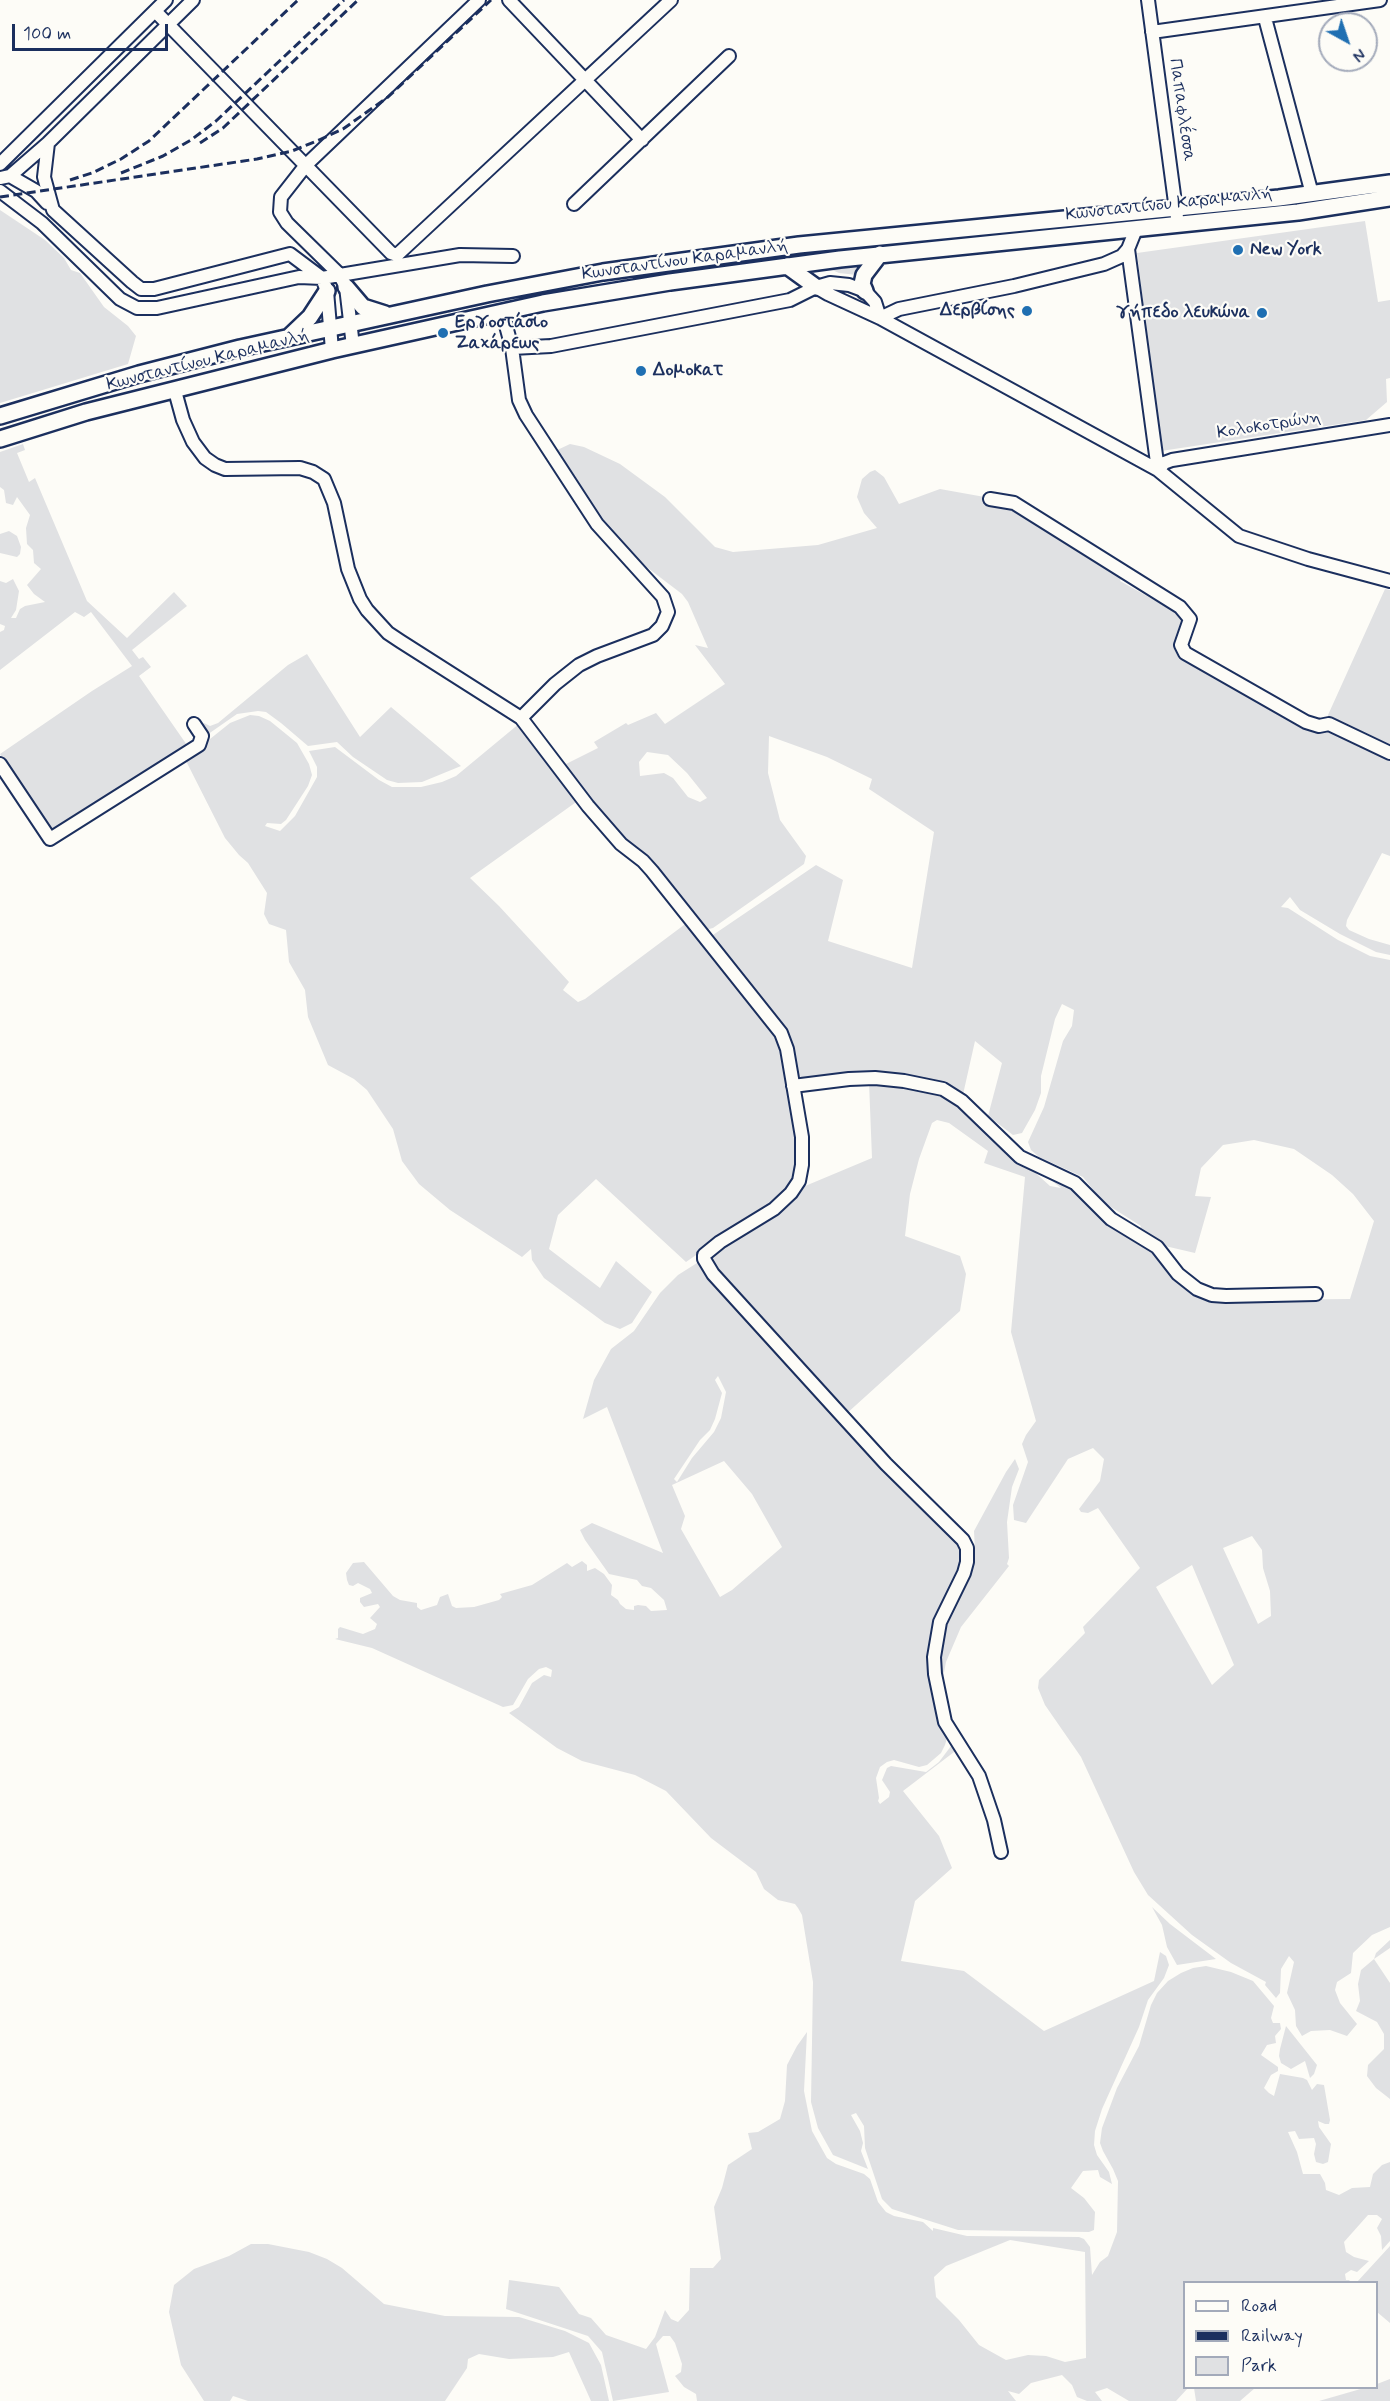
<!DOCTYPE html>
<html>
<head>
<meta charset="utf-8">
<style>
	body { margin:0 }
	#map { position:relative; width:1390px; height:2401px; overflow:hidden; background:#fdfcf7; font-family:Mynerve,sans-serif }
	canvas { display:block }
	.legend { position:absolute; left:1183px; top:2281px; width:195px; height:108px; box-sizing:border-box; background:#fdfcf7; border:2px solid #a3aaba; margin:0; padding:8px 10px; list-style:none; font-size:18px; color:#1b2f5e }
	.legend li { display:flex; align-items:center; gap:12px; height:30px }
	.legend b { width:30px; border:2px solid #a3aaba }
	.north { position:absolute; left:1318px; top:12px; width:60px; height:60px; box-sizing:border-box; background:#fdfcf7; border:2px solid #a3aaba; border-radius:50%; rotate:140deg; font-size:16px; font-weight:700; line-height:24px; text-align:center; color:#1b2f5e }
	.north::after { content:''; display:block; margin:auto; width:21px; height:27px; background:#1f6fb2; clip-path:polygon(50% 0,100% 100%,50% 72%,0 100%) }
	.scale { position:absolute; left:12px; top:24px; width:156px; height:27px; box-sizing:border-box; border:3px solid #1b2f5e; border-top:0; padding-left:8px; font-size:18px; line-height:21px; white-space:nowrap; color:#1b2f5e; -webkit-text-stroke:4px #fdfcf7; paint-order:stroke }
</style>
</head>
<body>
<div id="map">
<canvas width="1390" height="2401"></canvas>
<ul class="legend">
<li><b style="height:8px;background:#fdfcf7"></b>Road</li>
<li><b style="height:8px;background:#1b2f5e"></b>Railway</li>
<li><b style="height:16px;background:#e0e1e3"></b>Park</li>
</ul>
<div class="north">N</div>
<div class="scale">100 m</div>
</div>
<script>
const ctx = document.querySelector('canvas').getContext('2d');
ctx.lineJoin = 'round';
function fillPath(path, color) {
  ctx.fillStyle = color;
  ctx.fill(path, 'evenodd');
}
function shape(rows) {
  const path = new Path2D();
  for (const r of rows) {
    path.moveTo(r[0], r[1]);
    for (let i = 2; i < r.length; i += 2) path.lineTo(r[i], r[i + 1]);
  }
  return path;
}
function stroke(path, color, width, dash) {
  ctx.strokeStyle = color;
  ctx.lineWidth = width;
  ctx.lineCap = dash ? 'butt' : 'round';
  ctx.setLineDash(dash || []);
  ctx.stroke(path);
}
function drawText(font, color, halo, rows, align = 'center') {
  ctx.font = font + ' Mynerve,sans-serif';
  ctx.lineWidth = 4.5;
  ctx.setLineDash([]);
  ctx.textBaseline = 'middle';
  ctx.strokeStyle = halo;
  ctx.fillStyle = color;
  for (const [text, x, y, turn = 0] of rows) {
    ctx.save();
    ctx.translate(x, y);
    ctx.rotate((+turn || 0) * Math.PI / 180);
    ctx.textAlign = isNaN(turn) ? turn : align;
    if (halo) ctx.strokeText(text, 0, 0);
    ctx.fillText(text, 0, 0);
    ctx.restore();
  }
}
fillPath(shape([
	[0,210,45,240,64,258,71,270,80,273,104,307,128,326,136,336,128,364,0,403],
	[1365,221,1378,302,1390,300,1390,378,1386,379,1387,402,1366,420,1161,451,1137,253],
	[867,263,857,275,839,273,830,269],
	[23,444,25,450,17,453,29,482,35,478,87,601,127,638,174,592,187,606,132,650,139,659,143,657,151,667,139,676,189,748,55,832,48,826,0,754,92,691,132,666,91,612,84,617,75,612,0,670,0,632,4,630,5,626,0,624,0,581,6,583,13,579,19,591,16,610,11,618,16,618,20,609,25,606,45,602,34,594,27,585,41,569,34,563,33,550,27,544,26,528,30,515,17,497,13,505,6,503,4,490,0,487,0,452],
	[570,444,584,447,620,464,665,497,715,547,733,552,818,545,877,528,864,513,857,497,862,479,870,472,875,470,884,477,899,504,940,489,1007,501,1039,515,1035,521,1123,573,1120,581,1188,619,1176,652,1183,658,1308,726,1328,729,1390,757,1390,856,1382,853,1347,920,1346,926,1349,930,1369,939,1390,945,1390,955,1376,952,1340,934,1300,910,1290,897,1281,907,1288,908,1338,940,1370,956,1390,960,1390,1927,1372,1935,1353,1953,1351,1973,1337,1982,1335,1990,1340,2003,1357,2024,1347,2036,1330,2030,1311,2031,1302,2036,1296,2026,1295,2010,1287,1993,1294,1962,1289,1956,1281,1969,1280,1993,1276,1998,1265,1985,1266,1982,1231,1963,1192,1935,1148,1895,1134,1872,1081,1757,1045,1705,1038,1688,1039,1680,1085,1633,1083,1627,1140,1568,1098,1508,1088,1513,1081,1512,1079,1509,1100,1481,1104,1459,1093,1448,1068,1459,1026,1523,1014,1520,1013,1505,1028,1462,1022,1444,1026,1435,1036,1421,1011,1332,1025,1177,984,1163,988,1151,949,1123,937,1120,932,1123,919,1159,910,1194,905,1236,960,1256,966,1274,960,1311,845,1415,824,1389,713,1270,709,1259,711,1253,722,1244,771,1214,798,1189,872,1158,869,1082,905,1084,948,1094,1050,1186,1061,1188,1035,1168,1071,1184,1100,1213,1149,1245,1188,1288,1210,1297,1227,1300,1350,1299,1374,1221,1353,1194,1332,1175,1294,1149,1254,1140,1223,1145,1201,1168,1195,1196,1211,1197,1195,1253,1165,1246,1164,1250,1139,1233,1141,1226,1103,1202,1083,1177,1039,1157,1031,1150,1028,1142,1044,1107,1063,1041,1072,1026,1074,1010,1062,1004,1055,1019,1041,1076,1041,1093,1035,1110,1022,1133,1013,1135,988,1116,1002,1063,975,1041,962,1099,952,1090,940,1085,901,1076,860,1074,808,1081,798,1075,783,1030,710,940,710,937,816,865,843,880,828,941,912,968,934,832,869,789,872,779,827,757,769,736,768,773,780,820,806,856,804,864,713,928,705,930,649,860,616,832,562,766,598,748,594,742,626,723,628,725,656,713,665,724,725,684,695,645,708,648,688,602,682,594,640,562,612,532,573,473,560,463,553,452],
	[647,752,668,755,687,773,707,798,700,802,688,797,673,778,664,773,640,776,639,762],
	[1252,1536,1262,1550,1263,1568,1270,1591,1271,1616,1258,1624,1223,1548],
	[1192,1565,1234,1665,1212,1685,1156,1587],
	[9,531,17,536,21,547,20,554,17,557,0,553,0,534],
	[1385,589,1390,590,1390,750,1329,719,1328,715],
	[307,654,360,737,391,707,461,766,422,782,398,783,387,780,353,757,337,742,308,746,281,723,266,712,258,711,237,714,204,737,200,728,204,723,210,726,218,723,288,665],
	[250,715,259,716,270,721,286,734,297,743,309,764,312,775,308,786,286,820,281,824,267,823,265,826,280,831,295,816,317,777,317,767,309,751,335,747,379,780,392,787,421,787,442,782,456,776,520,723,579,800,470,878,499,906,569,982,563,990,578,1002,585,999,688,922,768,1023,781,1046,798,1152,799,1171,790,1190,686,1262,596,1179,558,1215,549,1249,600,1288,616,1261,652,1292,632,1323,620,1329,605,1323,544,1278,532,1260,531,1249,522,1257,450,1210,419,1184,402,1161,393,1129,367,1090,354,1079,328,1065,308,1017,305,990,289,962,286,930,269,924,264,914,267,893,248,863,239,855,225,838,185,759,230,723],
	[697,1263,700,1263,963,1548,963,1562,937,1622,937,1705,947,1738,945,1745,941,1753,927,1765,919,1767,894,1760,887,1762,880,1767,876,1778,879,1798,878,1801,880,1804,889,1797,890,1792,882,1780,887,1768,891,1766,926,1772,939,1762,951,1746,954,1744,958,1749,903,1791,939,1836,952,1868,915,1901,901,1961,964,1971,1044,2031,1154,1981,1160,1952,1166,1956,1169,1965,1164,1978,1148,2000,1139,2027,1102,2109,1095,2131,1094,2145,1097,2155,1109,2172,1112,2184,1100,2177,1098,2170,1083,2171,1071,2188,1084,2198,1095,2212,1094,2230,1089,2232,958,2230,892,2209,882,2199,865,2148,864,2126,856,2113,851,2115,860,2131,863,2143,861,2151,868,2169,833,2155,818,2128,811,2102,813,1982,802,1915,798,1908,795,1904,778,1900,764,1889,756,1872,711,1838,666,1791,635,1775,582,1761,557,1748,509,1713,519,1707,532,1683,544,1675,551,1677,552,1670,546,1667,539,1669,528,1679,513,1705,503,1707,372,1648,335,1639,338,1638,338,1629,340,1627,363,1634,375,1629,377,1624,370,1618,380,1607,378,1604,364,1607,360,1602,360,1598,372,1593,370,1589,358,1583,353,1586,349,1585,347,1580,346,1573,353,1563,364,1562,393,1596,400,1600,417,1603,417,1607,421,1610,437,1605,440,1597,448,1594,452,1606,456,1608,474,1607,499,1600,502,1597,500,1594,532,1585,567,1563,572,1567,582,1561,587,1565,587,1571,595,1568,604,1574,612,1585,611,1595,618,1600,620,1604,626,1609,634,1610,634,1606,638,1605,646,1606,651,1611,667,1610,664,1600,651,1588,642,1586,637,1580,609,1574,585,1540,580,1530,592,1523,663,1553,607,1407,583,1419,594,1380,611,1349,634,1331,660,1293,678,1275],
	[718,1376,726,1392,721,1418,714,1432,692,1458,677,1482,674,1479,700,1440,710,1430,715,1419,722,1393,715,1380],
	[724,1461,752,1494,782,1547,732,1590,720,1597,681,1529,685,1516,672,1485],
	[1015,1459,1019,1469,1012,1487,1007,1522,1009,1558,1007,1564,1009,1566,961,1627,946,1662,942,1683,937,1662,941,1627,970,1568,975,1551,974,1531,1006,1472],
	[1152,1907,1170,1924,1216,1959,1177,1965,1167,1947,1162,1925],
	[1390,1940,1390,1948,1374,1959,1390,1983,1390,2099,1376,2088,1367,2076,1368,2065,1384,2049,1384,2034,1377,2022,1356,2011,1360,2001,1358,1984,1361,1970,1374,1959,1376,1953],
	[1206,1966,1231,1972,1253,1981,1274,2006,1271,2018,1273,2023,1280,2023,1281,2029,1275,2036,1276,2043,1267,2045,1261,2055,1278,2067,1278,2071,1271,2075,1264,2088,1269,2093,1274,2096,1280,2074,1303,2078,1307,2080,1312,2090,1317,2084,1324,2085,1330,2120,1329,2124,1325,2124,1318,2121,1319,2127,1331,2144,1328,2162,1323,2164,1316,2162,1314,2154,1316,2144,1314,2138,1299,2139,1295,2131,1288,2132,1297,2152,1303,2174,1320,2174,1325,2183,1326,2190,1339,2195,1352,2188,1370,2187,1373,2174,1382,2165,1390,2162,1390,2241,1382,2250,1381,2236,1377,2228,1382,2219,1377,2215,1368,2215,1344,2242,1346,2252,1354,2257,1369,2261,1357,2272,1351,2270,1345,2274,1346,2280,1350,2280,1348,2282,1184,2282,1184,2388,1188,2388,1176,2401,1129,2401,1107,2388,1095,2392,1102,2401,1087,2401,1077,2397,1072,2385,1062,2375,1031,2383,1019,2394,1008,2391,1016,2401,697,2401,696,2394,684,2387,675,2376,681,2372,682,2364,675,2343,670,2336,663,2336,656,2344,669,2392,613,2401,602,2352,588,2336,506,2309,509,2280,559,2287,579,2314,591,2318,606,2335,646,2349,655,2337,665,2310,671,2319,678,2322,689,2310,690,2268,713,2268,721,2259,714,2207,722,2188,728,2165,752,2149,748,2133,758,2132,780,2119,785,2101,787,2065,797,2046,807,2032,804,2091,812,2131,827,2158,836,2164,864,2174,870,2179,878,2202,886,2212,894,2216,923,2222,933,2231,933,2228,967,2236,1079,2237,1084,2239,1090,2247,1092,2275,1100,2262,1108,2256,1117,2232,1118,2181,1113,2169,1103,2151,1100,2143,1102,2128,1117,2088,1139,2046,1151,2005,1157,1993,1168,1981,1181,1973,1193,1968],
	[1010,2240,1085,2252,1086,2358,1065,2362,1046,2356,1028,2355,1006,2360,979,2345,959,2320,936,2297,934,2277,946,2266],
	[1286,2026,1317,2065,1314,2074,1310,2078,1305,2061,1291,2069,1281,2063,1279,2056,1280,2049],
	[251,2244,268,2244,309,2252,327,2259,342,2268,384,2304,445,2316,519,2317,565,2331,589,2343,601,2365,609,2401,591,2401,569,2352,553,2357,509,2359,479,2354,468,2359,467,2368,445,2401,248,2401,233,2396,230,2401,204,2401,181,2365,169,2312,174,2285,194,2269,229,2256],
	[1390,2246,1390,2323,1377,2312,1376,2282,1357,2282],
	[1390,2379,1390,2401,1319,2401,1364,2388,1376,2388,1377,2384],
	[1194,2388,1255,2388,1240,2401,1196,2401]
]), '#e0e1e3');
const minor = shape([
	[509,0,642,140],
	[1148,0,1178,225],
	[155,11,391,253,397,255,671,0],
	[1265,18,1312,194],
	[1152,32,1380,0],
	[48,143,44,177,53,210,132,282,141,289,154,289,290,254,322,278,327,291,332,350],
	[0,164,166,0],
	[10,176,36,191,47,203],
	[0,178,10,176,48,143,193,0],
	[0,191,42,223,120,299,137,308,157,308,299,277,322,278,460,255,513,256],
	[574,204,729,56],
	[1136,229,1128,249,1158,470],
	[816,287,828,294,880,318,1158,470,1239,536,1308,559,1390,581],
	[502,311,512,348,519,400,526,415,597,524,663,597,668,612,662,626,653,635,597,656,579,665,555,684,521,718],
	[880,318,899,309,1014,286,1104,264,1122,256,1128,249],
	[353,346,346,287,339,274,287,223,280,212,281,197,306,165,479,0],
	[512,348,551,346,790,300,816,287,830,283,849,285,865,291,875,302,880,318],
	[175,391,183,420,193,442,205,458,215,465,225,469,300,468,313,472,324,479,334,503,348,569,360,599,367,610,388,633,400,641,521,718,588,806,621,844,643,861,652,871,781,1033,787,1049,802,1137,802,1165,799,1181,791,1193,774,1209,720,1242,704,1255,704,1259,713,1274,834,1407,886,1464,963,1540,967,1548,967,1562,964,1573,940,1622,934,1657,935,1674,945,1722,979,1776,994,1820,1001,1852],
	[1158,470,1164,463,1172,460,1390,425],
	[990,499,1014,503,1180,607,1190,619,1181,645,1185,653,1306,722,1319,726,1329,724,1390,753],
	[0,764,50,839,199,745,202,736,194,724],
	[793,1086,849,1079,875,1078,904,1081,943,1089,962,1101,1020,1157,1075,1183,1111,1219,1157,1247,1178,1274,1197,1289,1212,1295,1226,1296,1316,1294]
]);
const major = shape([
	[787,266,816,287],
	[346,287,363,307,385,314],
	[865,291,862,284,864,275,880,254],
	[289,337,310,317,327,291],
	[0,416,139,374,240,348,487,294,603,272,799,245,1279,198,1390,183],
	[0,439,86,412,332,350,543,303,670,282,840,259,1298,212,1390,198]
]);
stroke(minor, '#1b2f5e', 16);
stroke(major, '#1b2f5e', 20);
stroke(minor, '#fdfcf7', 12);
stroke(major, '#fdfcf7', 15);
stroke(shape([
	[200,143,223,128,358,0],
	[121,173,163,156,191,140,216,121,344,0],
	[70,180,92,173,121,159,149,141,298,0],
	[0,197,257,159,292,151,319,140,343,129,388,97,491,0]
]), '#1b2f5e', 3, [9, 4.5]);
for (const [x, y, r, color] of [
	[1238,250,6,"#1f6fb2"],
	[1027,311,6,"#1f6fb2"],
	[1262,313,6,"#1f6fb2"],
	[443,333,6,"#1f6fb2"],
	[641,371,6,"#1f6fb2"]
]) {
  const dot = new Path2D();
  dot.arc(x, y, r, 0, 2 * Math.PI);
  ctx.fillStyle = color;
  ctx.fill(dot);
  stroke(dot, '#fdfcf7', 2);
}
drawText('18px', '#1b2f5e', '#fdfcf7', [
	["Παπαφλέσσα",1181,110,82],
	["Κωνσταντίνου Καραμανλή",1169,205,-6],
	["Κωνσταντίνου Καραμανλή",685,261,-8],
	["Κωνσταντίνου Καραμανλή",208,361,-14],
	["Κολοκοτρώνη",1269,426,-9]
]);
drawText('bold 18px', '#1b2f5e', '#fdfcf7', [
	["New York",1250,250],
	["Δερβίσης",1015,311,"right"],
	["γήπεδο λευκώνα",1250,313,"right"],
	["Εργοστάσιο",455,323],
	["Ζαχάρεως",455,344],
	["Δομοκατ",653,371]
], 'left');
</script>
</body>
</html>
